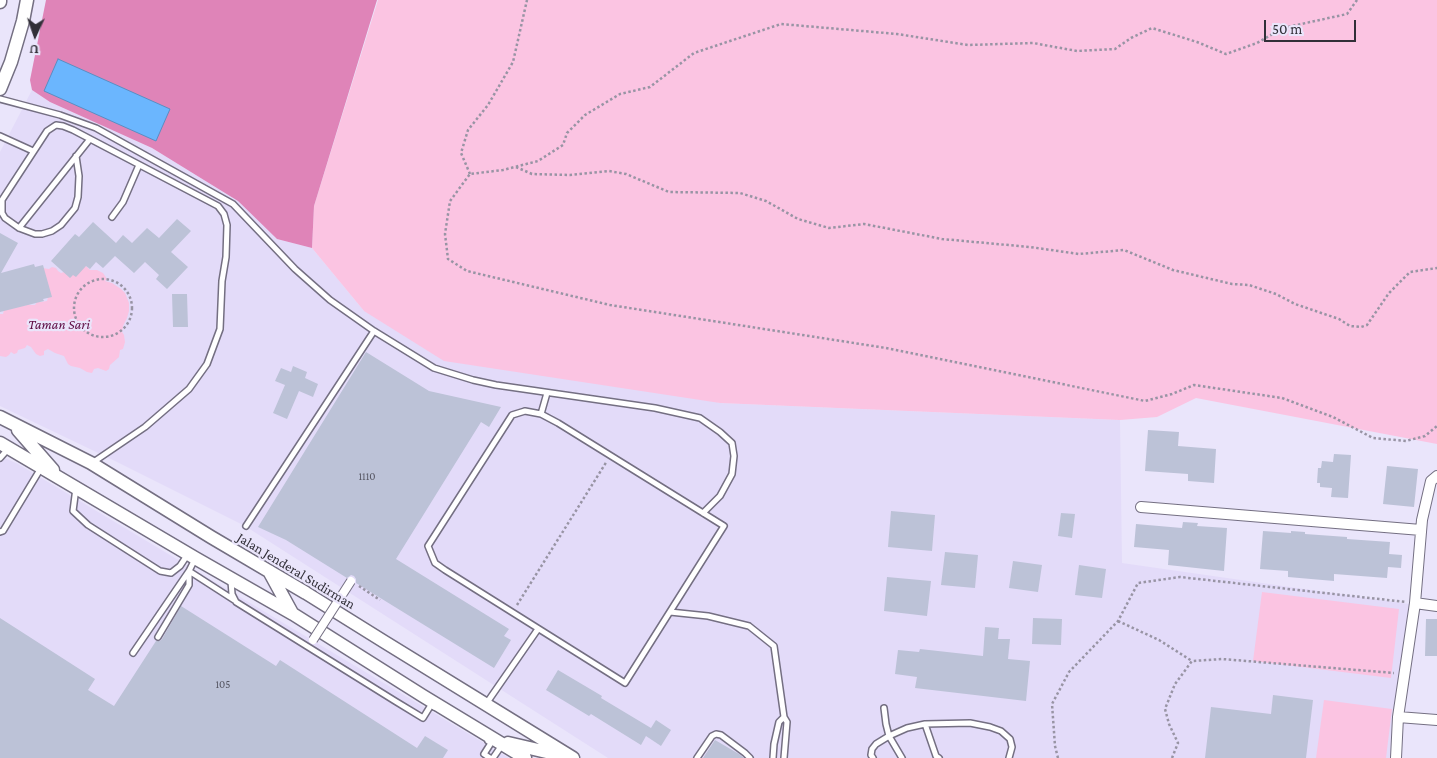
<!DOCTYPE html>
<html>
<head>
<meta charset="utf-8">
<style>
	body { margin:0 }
	#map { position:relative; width:1437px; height:758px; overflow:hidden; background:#eae5fb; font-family:"Crimson Pro",serif }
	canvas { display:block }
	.north { position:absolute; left:10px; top:10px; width:50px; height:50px; -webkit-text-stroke:4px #eae5fb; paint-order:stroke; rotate:183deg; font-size:14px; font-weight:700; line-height:20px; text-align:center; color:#312f38 }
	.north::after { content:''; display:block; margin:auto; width:18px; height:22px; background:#312f38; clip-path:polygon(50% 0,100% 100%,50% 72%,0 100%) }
	.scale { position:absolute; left:1264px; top:20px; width:92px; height:22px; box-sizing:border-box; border:2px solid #312f38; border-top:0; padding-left:6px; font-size:15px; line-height:18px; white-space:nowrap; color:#312f38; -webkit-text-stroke:4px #eae5fb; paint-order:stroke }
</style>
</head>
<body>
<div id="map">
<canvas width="1437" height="758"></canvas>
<div class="north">U</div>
<div class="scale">50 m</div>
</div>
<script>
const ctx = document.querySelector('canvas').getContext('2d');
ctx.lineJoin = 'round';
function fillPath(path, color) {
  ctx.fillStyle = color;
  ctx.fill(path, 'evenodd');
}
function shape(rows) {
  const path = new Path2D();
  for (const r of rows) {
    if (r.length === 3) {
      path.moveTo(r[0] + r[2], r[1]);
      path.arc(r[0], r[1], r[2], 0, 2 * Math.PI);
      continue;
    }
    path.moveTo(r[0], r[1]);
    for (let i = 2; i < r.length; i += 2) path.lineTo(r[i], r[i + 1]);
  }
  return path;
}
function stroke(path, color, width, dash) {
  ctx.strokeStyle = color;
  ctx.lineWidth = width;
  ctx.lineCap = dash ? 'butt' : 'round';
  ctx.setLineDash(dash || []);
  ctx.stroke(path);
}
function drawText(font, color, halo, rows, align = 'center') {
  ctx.font = font + ' "Crimson Pro",serif';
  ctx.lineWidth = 4.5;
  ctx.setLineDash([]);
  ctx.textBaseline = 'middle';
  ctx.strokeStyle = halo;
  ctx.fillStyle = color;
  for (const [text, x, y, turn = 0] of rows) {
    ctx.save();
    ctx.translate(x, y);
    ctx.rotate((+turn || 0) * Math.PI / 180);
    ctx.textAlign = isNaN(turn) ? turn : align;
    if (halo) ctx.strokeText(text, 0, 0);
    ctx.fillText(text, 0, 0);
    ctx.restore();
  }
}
fillPath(shape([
	[32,90,50,102,152,148,238,201,277,239,312,248,364,311,720,403,1120,420,1122,563,1409,604,1397,758,608,758,245,526,113,460,0,406,0,152],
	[0,456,18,464,509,758,0,758]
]), '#e3dbf9');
fillPath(shape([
	[378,0,1437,0,1437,444,1196,398,1157,417,1120,420,720,403,444,361,364,311,312,248,314,206],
	[86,266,90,270,97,270,103,273,107,279,105,281,112,283,121,289,125,293,129,303,129,311,127,318,123,326,122,332,124,335,125,342,123,349,120,350,119,357,110,365,109,369,106,371,98,368,94,369,92,373,87,372,80,368,71,366,68,364,64,356,55,353,48,349,44,351,44,355,40,356,36,354,31,347,27,345,25,348,18,350,17,353,14,354,11,352,9,355,6,357,0,356,0,314,3,314,4,310,19,306,25,306,27,303,30,305,35,305,37,302,41,302,47,301,48,297,42,268,49,269,52,267,56,268,58,271,61,273],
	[1262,592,1399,609,1391,678,1253,661],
	[1324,700,1392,709,1386,758,1316,758]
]), '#fbc4e2');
fillPath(shape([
	[46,0,377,0,314,206,312,248,277,239,238,201,152,148,50,102,32,90,30,80]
]), '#df84b8');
const water = shape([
	[58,59,170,109,156,141,44,91,58,59]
]);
fillPath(water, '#6bb6fe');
stroke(water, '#5a8ec3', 1);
fillPath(shape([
	[177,219,191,231,171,252,188,267,167,289,156,279,159,275,145,262,134,273,115,256,103,268,96,262,90,269,86,266,76,277,73,275,70,278,51,261,75,234,79,237,93,222,116,243,123,235,132,243,147,228,159,238],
	[0,233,18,243,1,273,34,264,35,267,43,265,52,297,43,299,44,301,0,312],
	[172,294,187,294,188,327,173,327],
	[366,352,429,391,501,407,489,427,481,422,396,559,509,629,504,636,511,640,494,668,356,583,356,579,354,576,351,575,347,578,286,540,258,527],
	[293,366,307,372,305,378,318,384,313,397,299,391,287,419,273,413,285,385,275,381,281,368,291,372],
	[1148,430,1179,432,1178,446,1216,449,1214,483,1188,481,1188,474,1145,471],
	[1334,454,1351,455,1348,498,1331,497,1332,488,1320,487,1320,483,1317,483,1318,468,1321,468,1322,461,1333,462],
	[1387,466,1418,469,1414,507,1383,504],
	[891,511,935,515,932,551,888,547],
	[1061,513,1075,514,1072,538,1058,536],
	[1183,522,1198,523,1197,526,1227,528,1224,571,1168,565,1169,550,1134,547,1136,524,1182,528],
	[1263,531,1291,533,1291,531,1305,532,1305,534,1347,537,1347,539,1390,542,1389,554,1402,555,1401,568,1388,567,1387,578,1334,574,1334,581,1288,577,1288,571,1260,569],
	[945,552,978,555,975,588,941,585],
	[1013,561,1042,565,1038,592,1009,588],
	[1079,565,1106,569,1102,598,1075,595],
	[887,577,931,581,927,616,884,611],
	[181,606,276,666,280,660,417,748,425,736,448,750,443,758,0,758,0,618,95,679,88,690,114,706,156,641,160,641,162,639],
	[1033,618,1062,619,1061,645,1032,644],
	[1426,619,1437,619,1437,656,1425,656],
	[985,627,999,628,998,639,1010,639,1008,659,1030,661,1026,701,915,688,917,677,895,674,898,650,919,652,920,649,983,656],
	[558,670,602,696,601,698,651,728,656,720,671,730,661,746,646,736,641,745,591,714,589,716,546,690],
	[1273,695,1313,700,1306,758,1205,758,1211,707,1271,714],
	[715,740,739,754,744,758,703,758]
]), '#bcc2d7');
const service = shape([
	[0,99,60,115,96,128,233,204,295,269,330,300,374,331,434,368,473,380,496,385,655,408,700,418,720,432,732,443,734,456,732,474,720,496,703,513],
	[0,136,33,151],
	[76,156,79,176,78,197,75,208,61,225,52,231,42,234,35,234,19,228,5,218,2,213,2,200,47,131,56,125,63,126,73,130,218,206,224,214,227,225,226,257,222,281,220,329,207,364,189,389,145,427,92,463],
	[112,217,123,202,139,165],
	[19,228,90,139],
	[525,411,541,414,558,423,724,526,625,683,445,570,435,563,428,546,512,415,525,411],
	[541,414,547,393],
	[0,458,8,449],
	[76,488,73,511,88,525,160,571,171,573,180,566,188,554],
	[246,526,374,331],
	[0,532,3,531,41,468],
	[231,581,232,594,236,602,395,701,423,718,431,705,434,707],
	[670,612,708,616,749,626,774,646,784,717,787,722,784,758],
	[158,637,189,585,189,571,195,559],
	[133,653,189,571,234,600],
	[486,704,538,629],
	[884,708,886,724,889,736,902,758],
	[925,724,936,756,939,758],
	[488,741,491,743,484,754,490,758],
	[493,758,502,745],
	[697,758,712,736,716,734,721,735,745,753,750,758],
	[773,758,774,744,779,722,784,717],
	[873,758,871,755,872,749,876,744,889,736,907,728,925,724,970,723,990,727,1001,731,1010,739,1012,747,1009,758]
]);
const minor = shape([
	[1141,507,1421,530],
	[1415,603,1437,606],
	[1398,717,1437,720],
	[1396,758,1398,717,1415,603,1422,520,1431,481,1437,476]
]);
const tertiary = shape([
	[0,2,0,0],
	[0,89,11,62,23,21,27,0],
	[0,417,91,463,211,537,306,593,383,641,573,758],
	[18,430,53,470],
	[0,443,195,558,293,614,423,696,525,758],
	[269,571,292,613],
	[508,743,564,756]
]);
stroke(service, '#746f82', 8);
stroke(minor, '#746f82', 12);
stroke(tertiary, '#746f82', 15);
stroke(shape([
	[1357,0,1347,14,1283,28,1257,43,1226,54,1197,42,1152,28,1131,38,1115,49,1077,51,1033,43,968,45,897,34,781,24,694,53,650,87,620,94,585,115,567,133,563,145,538,161,503,170,470,174,450,201,445,234,448,259,467,271,610,305,886,348,1145,401,1172,394,1194,385,1282,398,1333,417,1373,438,1406,441,1425,436,1437,426],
	[516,167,532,174,570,175,609,171,626,174,669,192,740,193,766,201,798,219,829,228,864,224,942,239,1030,247,1079,254,1124,250,1173,270,1232,284,1249,285,1276,294,1295,304,1339,319,1350,326,1361,327,1367,325,1389,293,1410,272,1437,268],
	[470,174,461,153,468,130,488,105,513,62,527,0],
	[103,308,29],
	[359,586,380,600],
	[517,605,607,461],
	[1118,621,1159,640,1192,661],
	[1058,758,1055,746,1052,704,1069,672,1118,621,1138,583,1180,577,1406,602],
	[1172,758,1178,743,1169,724,1165,709,1175,684,1192,661,1222,659,1394,673]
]), '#9894a4', 2.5, [2.5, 2.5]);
stroke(service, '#fff', 5);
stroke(minor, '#fff', 10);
stroke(tertiary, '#fff', 12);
const pedestrianBridge = shape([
	[313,640,351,581]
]);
stroke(pedestrianBridge, '#746f82', 10, []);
stroke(pedestrianBridge, '#fff', 8);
drawText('11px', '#545460', null, [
	["1110",367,477],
	["105",223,685]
]);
drawText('italic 14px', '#5d0a42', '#eae5fb', [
	["Taman Sari",59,325]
]);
drawText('14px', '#312f38', '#eae5fb', [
	["Jalan Jenderal Sudirman",296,571,31]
]);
</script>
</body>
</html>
